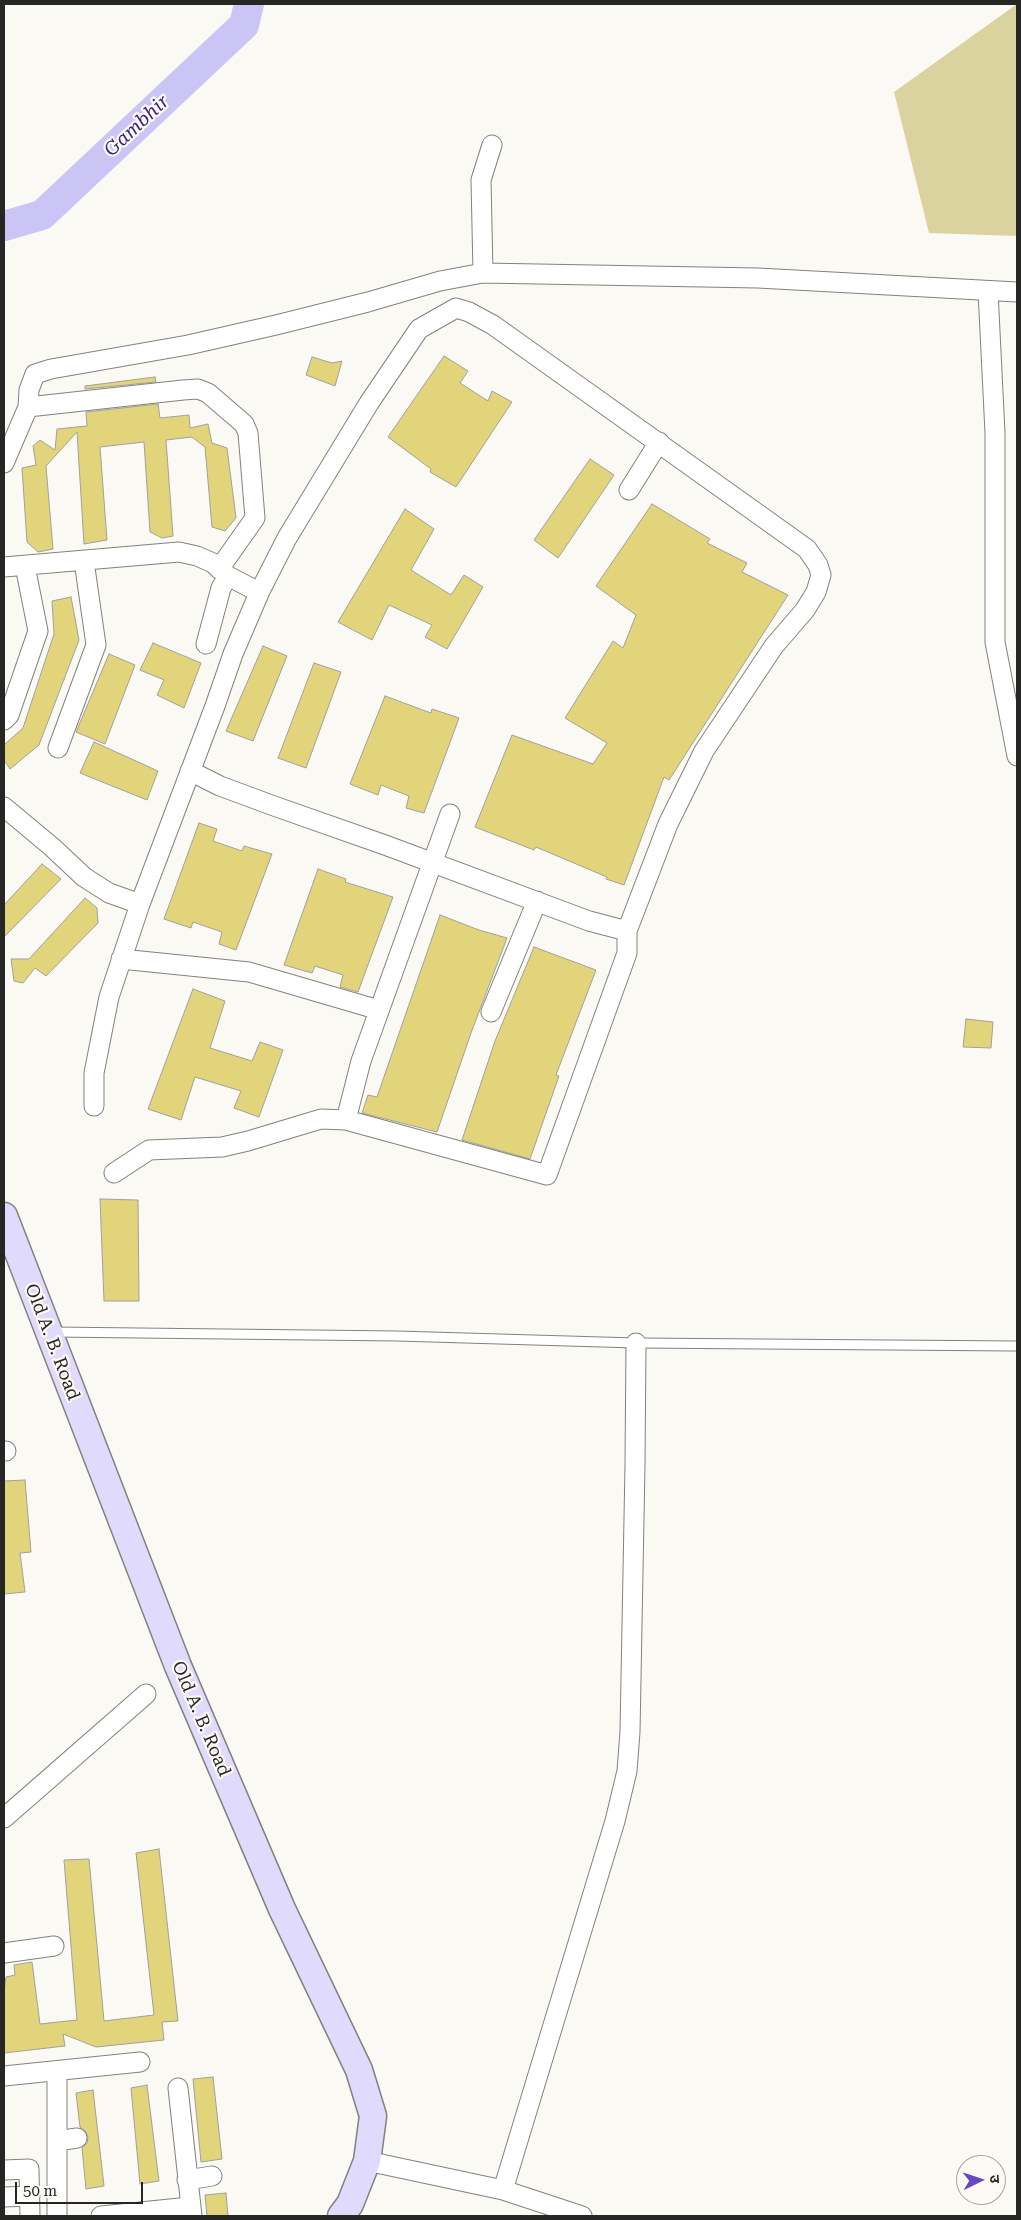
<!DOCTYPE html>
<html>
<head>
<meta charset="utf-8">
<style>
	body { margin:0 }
	#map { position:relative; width:1021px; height:2220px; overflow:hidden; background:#faf9f4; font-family:"Roboto Serif","Noto Sans Devanagari",serif }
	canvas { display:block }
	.frame { position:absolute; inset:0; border:5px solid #262624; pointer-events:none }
	.north { position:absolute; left:956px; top:2155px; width:50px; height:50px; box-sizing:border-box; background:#faf9f4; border:1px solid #a5a5a1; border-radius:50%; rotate:86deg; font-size:14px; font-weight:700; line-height:20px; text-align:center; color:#262624 }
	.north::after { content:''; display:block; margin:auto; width:18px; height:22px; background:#6748c1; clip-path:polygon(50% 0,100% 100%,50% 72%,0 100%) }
	.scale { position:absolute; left:15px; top:2182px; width:128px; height:22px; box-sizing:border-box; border:2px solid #262624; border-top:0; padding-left:6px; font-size:15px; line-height:18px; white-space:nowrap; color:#262624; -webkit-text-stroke:4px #faf9f4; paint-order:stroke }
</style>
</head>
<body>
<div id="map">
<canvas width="1021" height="2220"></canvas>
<div class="frame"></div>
<div class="north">उ</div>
<div class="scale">50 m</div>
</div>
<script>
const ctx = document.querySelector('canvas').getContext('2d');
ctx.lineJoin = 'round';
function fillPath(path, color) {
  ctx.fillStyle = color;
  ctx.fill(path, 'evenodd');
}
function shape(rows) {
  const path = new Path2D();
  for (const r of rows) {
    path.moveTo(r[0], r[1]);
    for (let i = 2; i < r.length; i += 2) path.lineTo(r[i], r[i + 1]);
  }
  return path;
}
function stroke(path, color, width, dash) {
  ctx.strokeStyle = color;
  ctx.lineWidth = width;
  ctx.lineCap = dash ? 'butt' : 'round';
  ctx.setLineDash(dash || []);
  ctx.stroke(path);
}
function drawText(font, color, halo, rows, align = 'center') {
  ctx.font = font + ' "Roboto Serif",serif';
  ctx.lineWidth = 4.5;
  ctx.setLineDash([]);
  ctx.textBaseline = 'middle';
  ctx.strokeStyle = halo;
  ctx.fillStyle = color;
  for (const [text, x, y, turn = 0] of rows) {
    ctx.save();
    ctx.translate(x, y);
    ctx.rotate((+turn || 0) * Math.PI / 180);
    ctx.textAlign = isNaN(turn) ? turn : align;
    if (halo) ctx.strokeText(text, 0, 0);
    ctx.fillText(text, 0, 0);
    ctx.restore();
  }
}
fillPath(shape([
	[1017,4,1017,236,929,233,894,92]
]), '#dbd39f');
stroke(shape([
	[4,226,42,215,244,25,249,4]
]), '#cac5f5', 30);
const building = shape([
	[444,356,468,371,460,383,488,401,492,391,512,402,456,487,430,472,431,469,388,437,444,356],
	[312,357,332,363,342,361,335,386,306,375,312,357],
	[155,377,156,382,85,389,85,386,155,377],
	[158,404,160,418,189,415,190,428,208,424,212,443,227,448,236,518,225,531,212,527,205,447,192,437,166,440,173,536,162,538,150,532,144,442,100,447,107,540,84,544,77,432,46,466,53,549,38,552,27,542,22,468,36,465,33,446,40,440,55,450,57,429,87,426,86,412,158,404],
	[590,459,614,475,558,558,534,540,590,459],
	[652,504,710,539,707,543,747,563,742,572,788,595,669,780,664,777,624,885,606,879,607,877,536,847,534,850,475,827,512,735,593,764,607,743,565,718,613,641,623,648,636,615,596,586,652,504],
	[405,509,434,529,411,570,451,595,464,575,483,587,447,649,425,637,432,625,389,605,372,640,338,622,405,509],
	[71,597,79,640,39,745,10,769,4,760,4,745,23,728,54,634,52,601,71,597],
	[153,643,201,663,184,708,157,695,164,680,140,670,153,643],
	[263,646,287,656,253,741,226,731,263,646],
	[109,654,135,665,105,744,76,732,109,654],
	[314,663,341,672,306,768,278,758,314,663],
	[385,696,431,713,432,709,459,718,424,813,406,808,409,796,381,785,378,795,350,784,385,696],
	[94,742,158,771,147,800,80,773,94,742],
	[199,823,217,829,213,841,242,851,244,846,272,854,236,950,219,944,222,932,193,922,191,928,164,919,199,823],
	[42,864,61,879,4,937,4,905,42,864],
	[318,869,346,879,345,882,393,897,358,992,340,987,343,975,315,966,312,973,284,965,318,869],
	[85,898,97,908,98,923,46,976,35,968,23,983,14,981,11,959,29,959,85,898],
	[440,915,479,930,507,938,471,1033,437,1132,362,1113,368,1095,377,1097,440,915],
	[534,947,596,970,556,1075,559,1076,530,1159,462,1140,495,1041,534,947],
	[193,989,225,1001,210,1048,252,1061,260,1042,283,1050,259,1117,234,1108,241,1091,195,1077,181,1120,148,1109,193,989],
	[966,1019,993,1022,991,1048,963,1047,966,1019],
	[100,1199,138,1200,139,1301,104,1301,100,1199],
	[25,1480,31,1552,20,1553,25,1592,4,1594,4,1481,25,1480],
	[159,1849,178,2021,162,2022,164,2040,96,2047,63,2034,65,2046,4,2053,4,1992,6,1977,15,1975,14,1965,32,1962,40,2024,77,2020,64,1860,89,1859,104,2021,154,2015,136,1853,159,1849],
	[213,2077,222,2159,201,2162,193,2079,213,2077],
	[147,2085,159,2181,140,2184,131,2088,147,2085],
	[93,2090,104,2186,86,2189,82,2148,87,2143,88,2137,85,2131,80,2127,76,2093,93,2090],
	[226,2193,228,2216,207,2216,205,2195,226,2193]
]);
fillPath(building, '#e2d47b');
stroke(building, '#a1a09b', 1);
const lane = shape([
	[53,1332,397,1336,636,1343,1017,1346]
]);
const street = shape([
	[483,273,481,180,492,145],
	[988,291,995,433,995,642,1017,756],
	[28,407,183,390,198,389,208,393,244,424,248,433,255,518,219,569],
	[4,463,28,407,29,390,35,374,51,369,188,345,276,325,368,302,440,281,483,273,758,278,1017,292],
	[629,490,659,442],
	[4,567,179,552,197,556,213,563,228,576,251,588],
	[206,644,221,588,228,576],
	[4,720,9,715,38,631,25,566],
	[58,748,96,645,84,561],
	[190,771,220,786,274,806,385,845,589,921,627,931],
	[4,807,52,847,84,877,109,893,140,904],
	[121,959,249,972,379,1010],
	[491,1012,537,901],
	[94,1106,94,1073,109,997,140,904,215,706,233,654,260,591,287,538,369,403,419,329,456,308,469,312,493,325,807,549,818,565,821,575,816,592,805,610,774,646,704,751,668,824,627,931,627,953,547,1175,346,1120,321,1119,248,1141,222,1147,149,1150,114,1173],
	[346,1120,361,1061,450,814],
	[4,1451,6,1451],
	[4,1818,146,1694],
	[4,1953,54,1946],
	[57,2071,57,2216],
	[4,2076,140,2062],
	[178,2088,192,2216],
	[57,2141,77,2138],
	[367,2161,503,2190,582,2216],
	[4,2170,29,2169,30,2216],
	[187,2180,212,2176],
	[503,2190,615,1821,627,1771,630,1732,635,1465,636,1343],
	[4,2197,30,2196],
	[101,2216,190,2207]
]);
const secondary = shape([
	[4,1216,178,1666,282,1909,359,2070,373,2116,367,2161,350,2204,341,2216]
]);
stroke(lane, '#82827d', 11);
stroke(street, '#82827d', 21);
stroke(secondary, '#82827d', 29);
stroke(lane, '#fff', 9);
stroke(street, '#fff', 19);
stroke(secondary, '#e0dafc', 26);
drawText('18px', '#262624', '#faf9f4', [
	["Old A. B. Road",52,1342,69],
	["Old A. B. Road",201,1719,67]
]);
drawText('italic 19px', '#3c237b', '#faf9f4', [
	["Gambhir",137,126,-43]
]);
</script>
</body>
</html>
